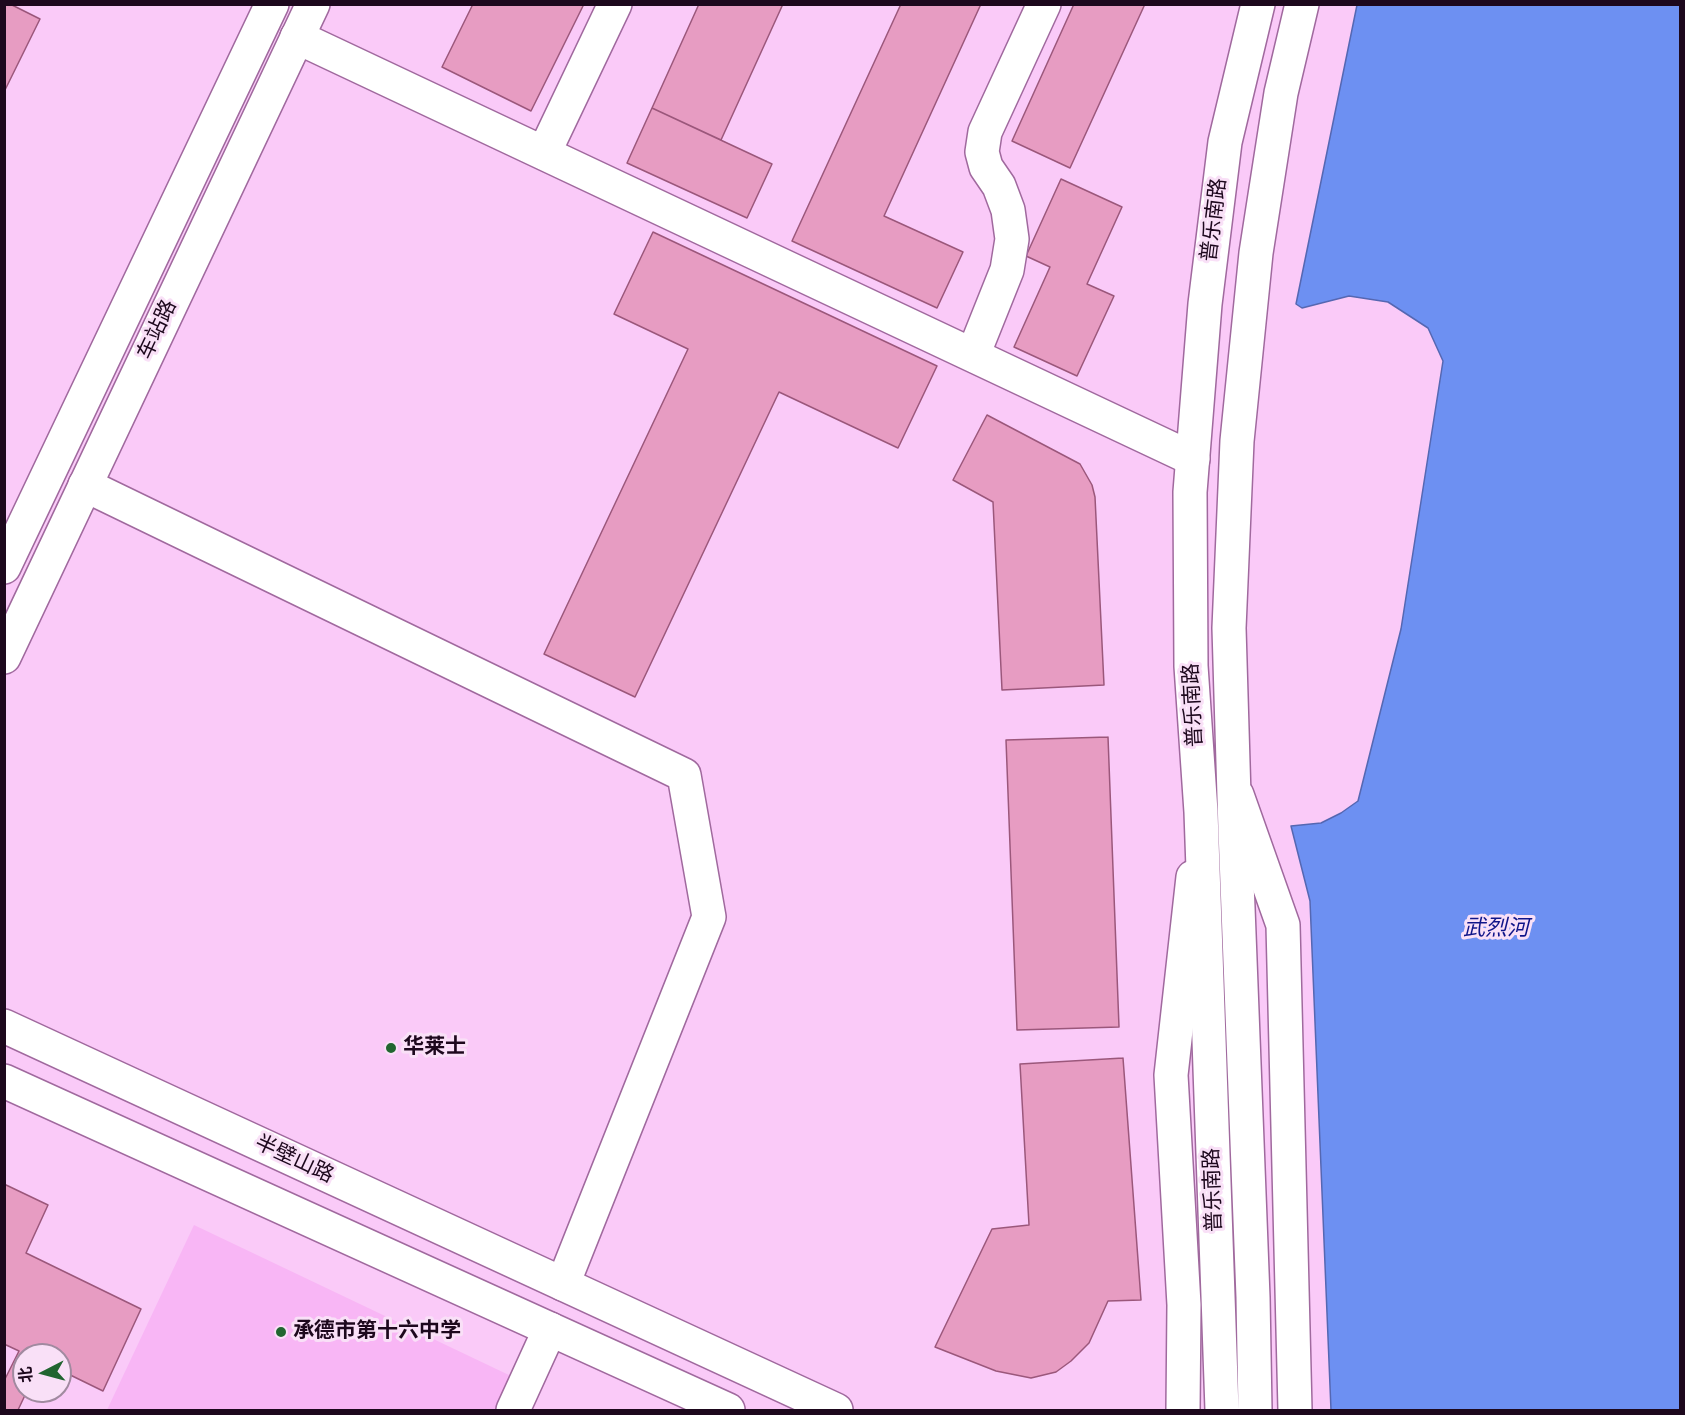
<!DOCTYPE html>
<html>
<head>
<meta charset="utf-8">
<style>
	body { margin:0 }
	#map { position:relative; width:1685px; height:1415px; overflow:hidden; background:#facaf8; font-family:Roboto,"Noto Sans SC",sans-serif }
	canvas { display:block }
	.frame { position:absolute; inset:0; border:6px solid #1d081d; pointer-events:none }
	.north { position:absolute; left:12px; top:1343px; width:60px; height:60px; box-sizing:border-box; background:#f9e0f7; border:2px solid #a18aa0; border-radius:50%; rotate:264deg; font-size:16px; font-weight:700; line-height:24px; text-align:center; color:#1d081d }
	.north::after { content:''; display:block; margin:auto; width:21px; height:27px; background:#216530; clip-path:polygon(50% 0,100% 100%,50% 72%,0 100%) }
</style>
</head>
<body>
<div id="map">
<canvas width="1685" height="1415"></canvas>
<div class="frame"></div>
<div class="north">北</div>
</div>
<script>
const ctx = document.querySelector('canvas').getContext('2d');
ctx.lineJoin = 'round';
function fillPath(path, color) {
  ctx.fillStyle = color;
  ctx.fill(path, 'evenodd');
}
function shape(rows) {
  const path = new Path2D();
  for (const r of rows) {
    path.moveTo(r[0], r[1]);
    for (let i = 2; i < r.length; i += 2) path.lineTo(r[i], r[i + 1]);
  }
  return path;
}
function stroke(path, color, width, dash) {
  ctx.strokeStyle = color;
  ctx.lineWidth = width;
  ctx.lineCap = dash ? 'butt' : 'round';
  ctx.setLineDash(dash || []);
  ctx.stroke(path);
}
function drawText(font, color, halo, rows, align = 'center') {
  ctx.font = font + ' Roboto,"Noto Sans SC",sans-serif';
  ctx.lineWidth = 6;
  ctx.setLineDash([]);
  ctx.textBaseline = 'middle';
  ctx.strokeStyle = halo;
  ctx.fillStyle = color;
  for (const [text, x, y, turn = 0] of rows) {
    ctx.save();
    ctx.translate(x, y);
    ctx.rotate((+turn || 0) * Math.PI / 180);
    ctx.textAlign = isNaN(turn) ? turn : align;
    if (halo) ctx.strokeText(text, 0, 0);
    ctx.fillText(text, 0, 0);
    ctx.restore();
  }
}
fillPath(shape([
	[194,1225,511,1376,495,1410,107,1410]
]), '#f8b6f5');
const water = shape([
	[1357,5,1680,5,1680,1410,1331,1410,1310,901,1291,826,1321,823,1341,813,1358,801,1401,629,1443,361,1428,328,1388,302,1349,296,1302,308,1296,304,1357,5]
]);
fillPath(water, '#6d90f2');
stroke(water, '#5567b2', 1.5);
const building = shape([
	[4,4,10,4,40,19,4,92,4,4],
	[473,4,584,4,531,111,442,67,473,4],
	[699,4,783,4,721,140,652,108,699,4],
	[901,4,981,4,884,216,963,252,937,308,792,241,901,4],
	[1074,4,1145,4,1070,168,1012,141,1074,4],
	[652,108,772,164,747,218,627,163,652,108],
	[1061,179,1122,207,1087,284,1114,296,1077,376,1014,347,1050,267,1026,256,1061,179],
	[653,232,937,366,898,448,779,392,635,697,544,654,688,349,614,314,653,232],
	[987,415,1080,464,1092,485,1095,497,1104,685,1002,690,993,502,953,480,987,415],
	[1108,737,1119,1027,1017,1030,1006,740,1108,737],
	[1123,1058,1141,1300,1108,1301,1089,1343,1071,1361,1056,1372,1031,1378,996,1371,935,1347,992,1229,1029,1225,1020,1064,1123,1058],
	[4,1184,48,1205,26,1253,141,1309,103,1391,60,1370,60,1355,24,1355,24,1391,27,1391,18,1410,4,1410,4,1381,19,1351,4,1344,4,1184]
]);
fillPath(building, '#e79cc2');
stroke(building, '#9b577b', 1.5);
const minor = shape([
	[297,37,1193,459],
	[544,153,615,4],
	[973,355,1007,270,1012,239,1008,210,999,186,986,167,982,152,985,132,1044,4],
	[85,485,684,775,709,917,563,1284],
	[1237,795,1283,925,1295,1410],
	[1183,1410,1184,1305,1171,1075,1193,877]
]);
const tertiary = shape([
	[513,1410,550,1329]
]);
const secondary = shape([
	[4,567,272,4],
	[4,657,313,4],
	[4,1026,836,1410],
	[4,1081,728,1410],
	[1222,1410,1201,812,1191,666,1190,492,1205,304,1225,142,1258,4],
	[1255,1410,1253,1297,1235,830,1229,628,1237,441,1256,253,1281,93,1302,4]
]);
stroke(minor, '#a0699e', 36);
stroke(tertiary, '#a0699e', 36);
stroke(secondary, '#a0699e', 36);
stroke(minor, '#fff', 33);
stroke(tertiary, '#fff', 33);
stroke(secondary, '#fff', 33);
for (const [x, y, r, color] of [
	[391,1048,6,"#216530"],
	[281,1332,6,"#216530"]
]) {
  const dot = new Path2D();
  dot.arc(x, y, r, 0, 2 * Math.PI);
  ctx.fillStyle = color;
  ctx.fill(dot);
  stroke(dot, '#f9e0f7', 2);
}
drawText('21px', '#1d081d', '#f9e0f7', [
	["普乐南路",1215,220,-83],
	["车站路",158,330,-65],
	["普乐南路",1194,705,-93],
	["半壁山路",294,1160,25],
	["普乐南路",1214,1190,-92]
]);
drawText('bold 21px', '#1d081d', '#f9e0f7', [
	["华莱士",403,1048],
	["承德市第十六中学",293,1332]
], 'left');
drawText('italic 22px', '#0f1589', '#f9e0f7', [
	["武烈河",1496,929]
]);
</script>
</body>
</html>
